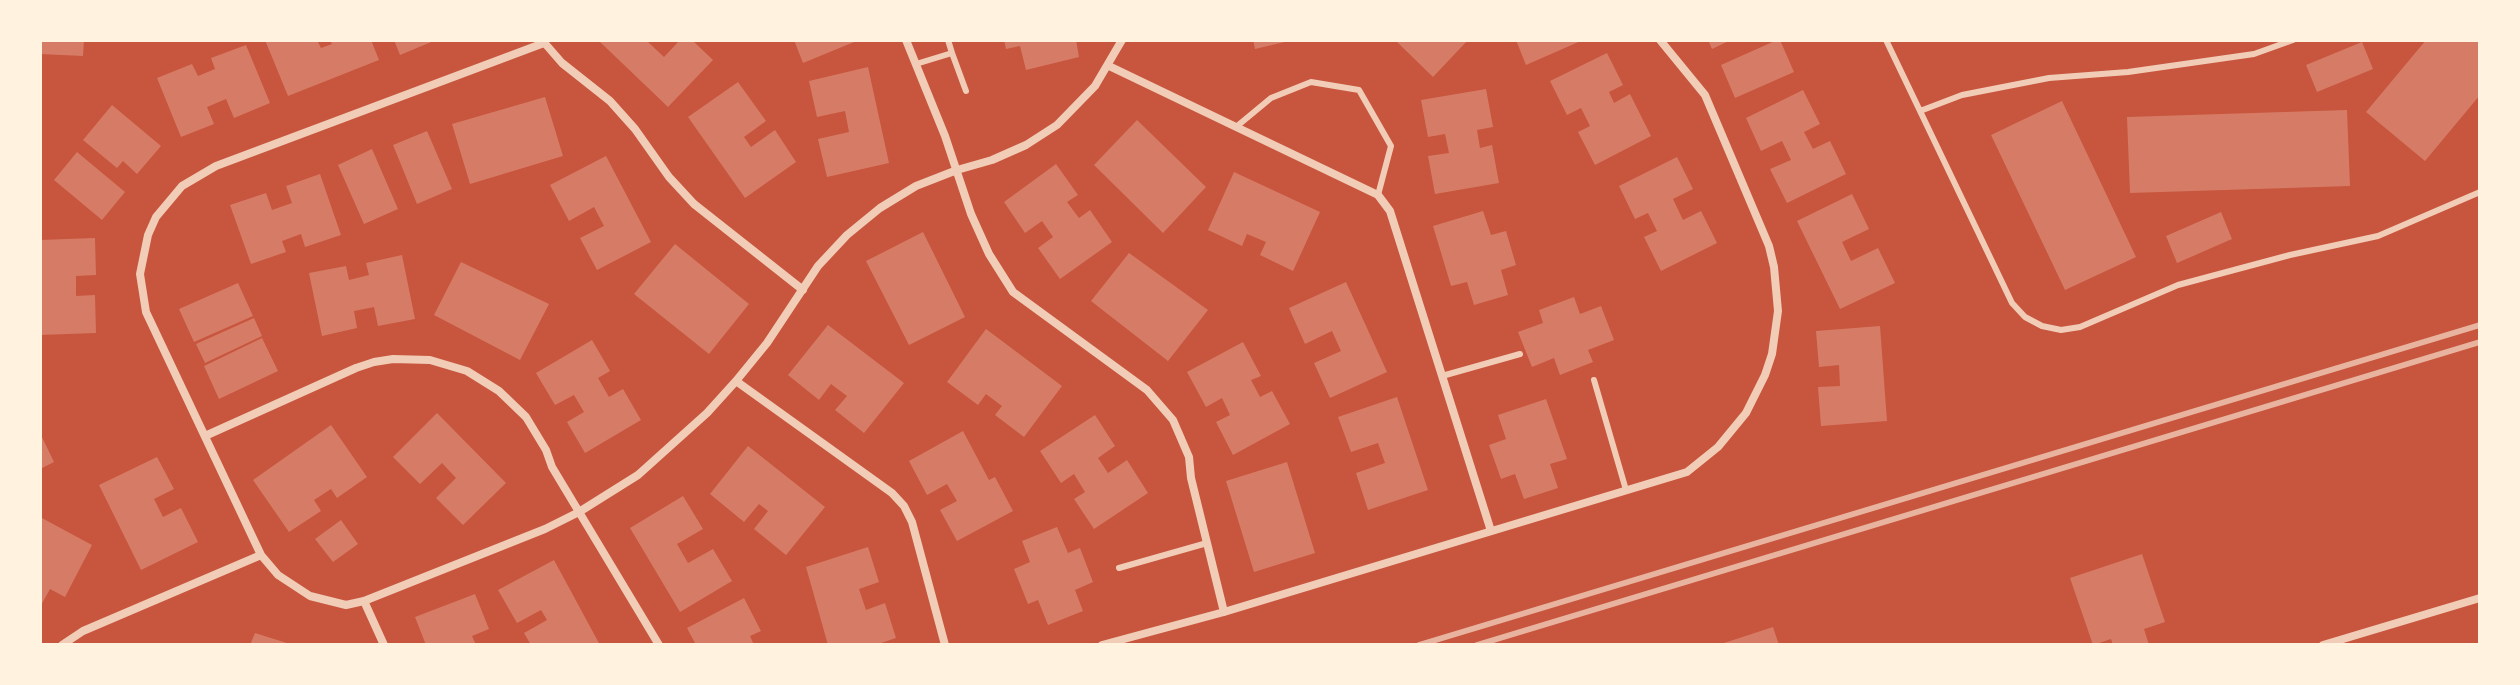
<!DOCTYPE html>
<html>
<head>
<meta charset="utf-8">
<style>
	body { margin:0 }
	#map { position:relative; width:2520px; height:685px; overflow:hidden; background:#c8553d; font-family:Bitter,serif }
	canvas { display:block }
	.frame { position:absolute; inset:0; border:42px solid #fff3e0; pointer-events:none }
</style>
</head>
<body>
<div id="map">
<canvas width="2520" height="685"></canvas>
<div class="frame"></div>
</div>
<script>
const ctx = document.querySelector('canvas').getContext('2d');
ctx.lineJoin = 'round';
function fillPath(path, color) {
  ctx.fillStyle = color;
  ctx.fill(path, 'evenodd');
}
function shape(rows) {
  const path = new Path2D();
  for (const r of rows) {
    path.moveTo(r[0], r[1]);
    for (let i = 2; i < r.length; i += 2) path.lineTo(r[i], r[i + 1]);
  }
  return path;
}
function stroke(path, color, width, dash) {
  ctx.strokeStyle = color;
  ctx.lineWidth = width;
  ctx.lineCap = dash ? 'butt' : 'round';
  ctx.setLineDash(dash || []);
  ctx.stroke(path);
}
fillPath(shape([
	[40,40,84,40,83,56,40,54],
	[265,40,317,40,321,48,332,44,330,40,371,40,379,60,288,96],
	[394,40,436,40,400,55],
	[598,40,650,40,648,42,664,57,680,40,692,40,713,60,668,107],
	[794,40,859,40,803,63],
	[1004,40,1076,40,1079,57,1026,70,1020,46,1006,49],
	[1253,40,1289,40,1289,41,1255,49],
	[1395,40,1468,40,1433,77],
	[1516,40,1583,40,1526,65],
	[1708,40,1731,40,1712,49],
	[1777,40,1780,40,1794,72,1735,98,1721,65],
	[2426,40,2480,40,2480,95,2425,161,2366,112],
	[2362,42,2373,69,2317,92,2306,65],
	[246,45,270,103,234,118,226,99,207,107,214,124,181,137,157,78,192,64,198,76,215,69,211,58],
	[1607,53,1623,85,1609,92,1614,103,1630,94,1651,136,1595,165,1578,132,1590,126,1581,108,1567,115,1550,81],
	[868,67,889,163,827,177,818,139,849,132,845,111,817,117,809,81],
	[738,82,766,121,744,137,751,147,775,130,796,162,745,198,688,117],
	[1486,89,1493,127,1477,130,1480,148,1492,145,1499,183,1435,194,1428,156,1449,153,1445,134,1428,137,1421,100],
	[1803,90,1820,124,1804,132,1813,149,1830,141,1846,174,1787,203,1770,169,1791,160,1782,141,1761,151,1746,118],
	[545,97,563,156,470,184,452,124],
	[2062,101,2136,257,2065,290,1991,135],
	[112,105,161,146,137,174,123,161,117,168,83,140],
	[2347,110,2350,186,2130,193,2127,117],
	[1137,120,1206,187,1163,233,1094,165],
	[427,131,452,189,417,204,393,145],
	[372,149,398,209,364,224,338,165],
	[77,152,125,192,102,220,54,180],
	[606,156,651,242,597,270,580,238,604,226,594,207,569,221,550,185],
	[1677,157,1693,189,1673,199,1683,220,1701,211,1717,243,1661,271,1644,237,1657,231,1648,213,1635,219,1619,186],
	[1056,164,1078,195,1067,202,1079,218,1090,210,1112,242,1060,279,1038,248,1053,237,1042,221,1025,233,1004,202],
	[1234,172,1320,212,1293,271,1260,255,1266,242,1247,234,1242,246,1208,230],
	[320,174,341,235,305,247,301,234,282,241,286,252,251,264,230,205,266,193,272,210,292,203,286,186],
	[1852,194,1869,229,1842,242,1851,261,1878,248,1895,283,1840,309,1797,221],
	[1483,211,1491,235,1506,231,1516,265,1501,270,1508,295,1474,305,1467,282,1451,286,1433,226],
	[2221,212,2232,239,2177,263,2166,236],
	[923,232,965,317,909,345,866,261],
	[95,238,96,275,76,276,76,296,95,295,96,333,40,335,40,240],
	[675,244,749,304,709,354,634,294],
	[1129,253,1208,310,1168,361,1091,301],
	[402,255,415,319,378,326,374,307,354,311,357,328,322,336,309,273,346,266,349,280,369,275,366,263],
	[461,262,549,304,520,360,434,315],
	[1346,282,1387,372,1330,398,1314,363,1341,351,1332,331,1305,344,1289,308],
	[238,283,253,316,194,342,179,309],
	[1574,297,1580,314,1601,306,1614,340,1588,350,1593,362,1560,375,1554,358,1532,367,1518,332,1543,323,1539,310],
	[254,318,262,336,205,363,196,344],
	[828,325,904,383,864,433,835,410,847,396,831,384,819,400,788,375],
	[1880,326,1887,421,1821,426,1818,387,1840,386,1839,365,1819,367,1816,331],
	[986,329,1062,386,1024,437,995,415,1002,406,986,394,978,405,947,382],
	[262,338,278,371,219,399,204,366],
	[592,340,610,371,598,378,609,397,623,389,641,420,585,453,567,422,584,412,574,395,555,405,536,373],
	[1243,342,1261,376,1251,380,1260,397,1272,391,1290,424,1233,455,1216,422,1230,415,1222,398,1206,407,1187,372],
	[1397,397,1428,490,1368,510,1356,473,1385,463,1378,443,1351,452,1338,417],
	[1546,399,1567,459,1550,464,1558,488,1524,499,1515,474,1501,479,1489,445,1506,439,1498,415],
	[437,413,506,483,463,525,436,498,456,478,442,463,420,484,393,457],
	[1095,415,1115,446,1098,458,1108,473,1127,460,1148,493,1094,529,1074,499,1085,492,1074,474,1061,483,1040,451],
	[331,425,367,477,337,498,331,489,314,500,321,511,289,532,253,480],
	[963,431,989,480,995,477,1013,511,957,541,940,510,957,501,947,484,927,495,909,461],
	[40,433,54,462,40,469],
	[748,446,825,507,786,555,754,529,768,511,759,504,744,522,710,494],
	[157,457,174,489,154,499,163,517,181,508,198,542,141,570,99,485],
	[1287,462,1315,553,1254,572,1226,481],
	[683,496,703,529,677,544,688,563,713,549,732,581,680,612,630,528],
	[40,517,92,545,65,597,50,589,40,607],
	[341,520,358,544,333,562,315,539],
	[1057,527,1068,553,1080,548,1093,582,1075,590,1083,611,1048,625,1038,600,1028,604,1014,569,1030,562,1022,541],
	[868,547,879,582,859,589,866,610,885,603,896,638,875,645,828,645,806,567],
	[2142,554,2165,622,2144,629,2149,645,2113,645,2111,639,2093,645,2070,578],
	[554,560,600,645,531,645,524,633,547,620,541,610,517,623,498,590],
	[475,594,489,629,472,636,476,645,426,645,415,617],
	[744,598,761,631,750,636,754,645,696,645,687,628],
	[1773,627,1779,645,1721,645,1721,644],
	[255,633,290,644,290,645,250,645]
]), '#d67c66');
stroke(shape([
	[948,40,952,53],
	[1886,40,2012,303,2025,317,2042,326,2061,330,2080,327,2178,285,2290,255,2378,236,2480,192],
	[916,64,952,53,966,91],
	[1920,111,1962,95,2049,78,2128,72,2254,54,2293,40],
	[1236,127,1271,98,1311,82,1359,90,1391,146,1378,195],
	[1442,376,1520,354],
	[1594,380,1626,490],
	[1119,568,1207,543]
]), '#f1ccb7', 6);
stroke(shape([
	[542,40,562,63,610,101,635,129,669,177,694,204,803,290],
	[906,40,945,136,971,214,989,254,1013,292,1147,390,1173,420,1189,457,1191,478,1224,612],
	[544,43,216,166,182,186,156,217,148,235,140,274,146,312,261,555,278,575,310,596,346,605,364,601,545,529,579,512,638,475,707,413,736,381,767,343,818,266,847,235,880,208,916,186,957,170,992,160,1026,145,1057,125,1095,86,1122,40],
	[1109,66,1378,195,1390,211,1491,531],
	[736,381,892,493,904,506,912,522,945,645],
	[205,436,356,368,374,362,393,359,430,360,467,371,499,391,526,417,546,450,552,467,659,645],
	[364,601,384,645],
	[62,645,83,631,261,555],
	[1102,645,1224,612,1687,472,1718,447,1746,413,1765,375,1772,354,1778,311,1774,267,1769,246,1705,95,1660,40],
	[2323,645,2480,598]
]), '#f1ccb7', 8);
stroke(shape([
	[1419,645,2480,325],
	[1477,645,2480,342]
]), '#e9b49f', 6);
</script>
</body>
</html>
